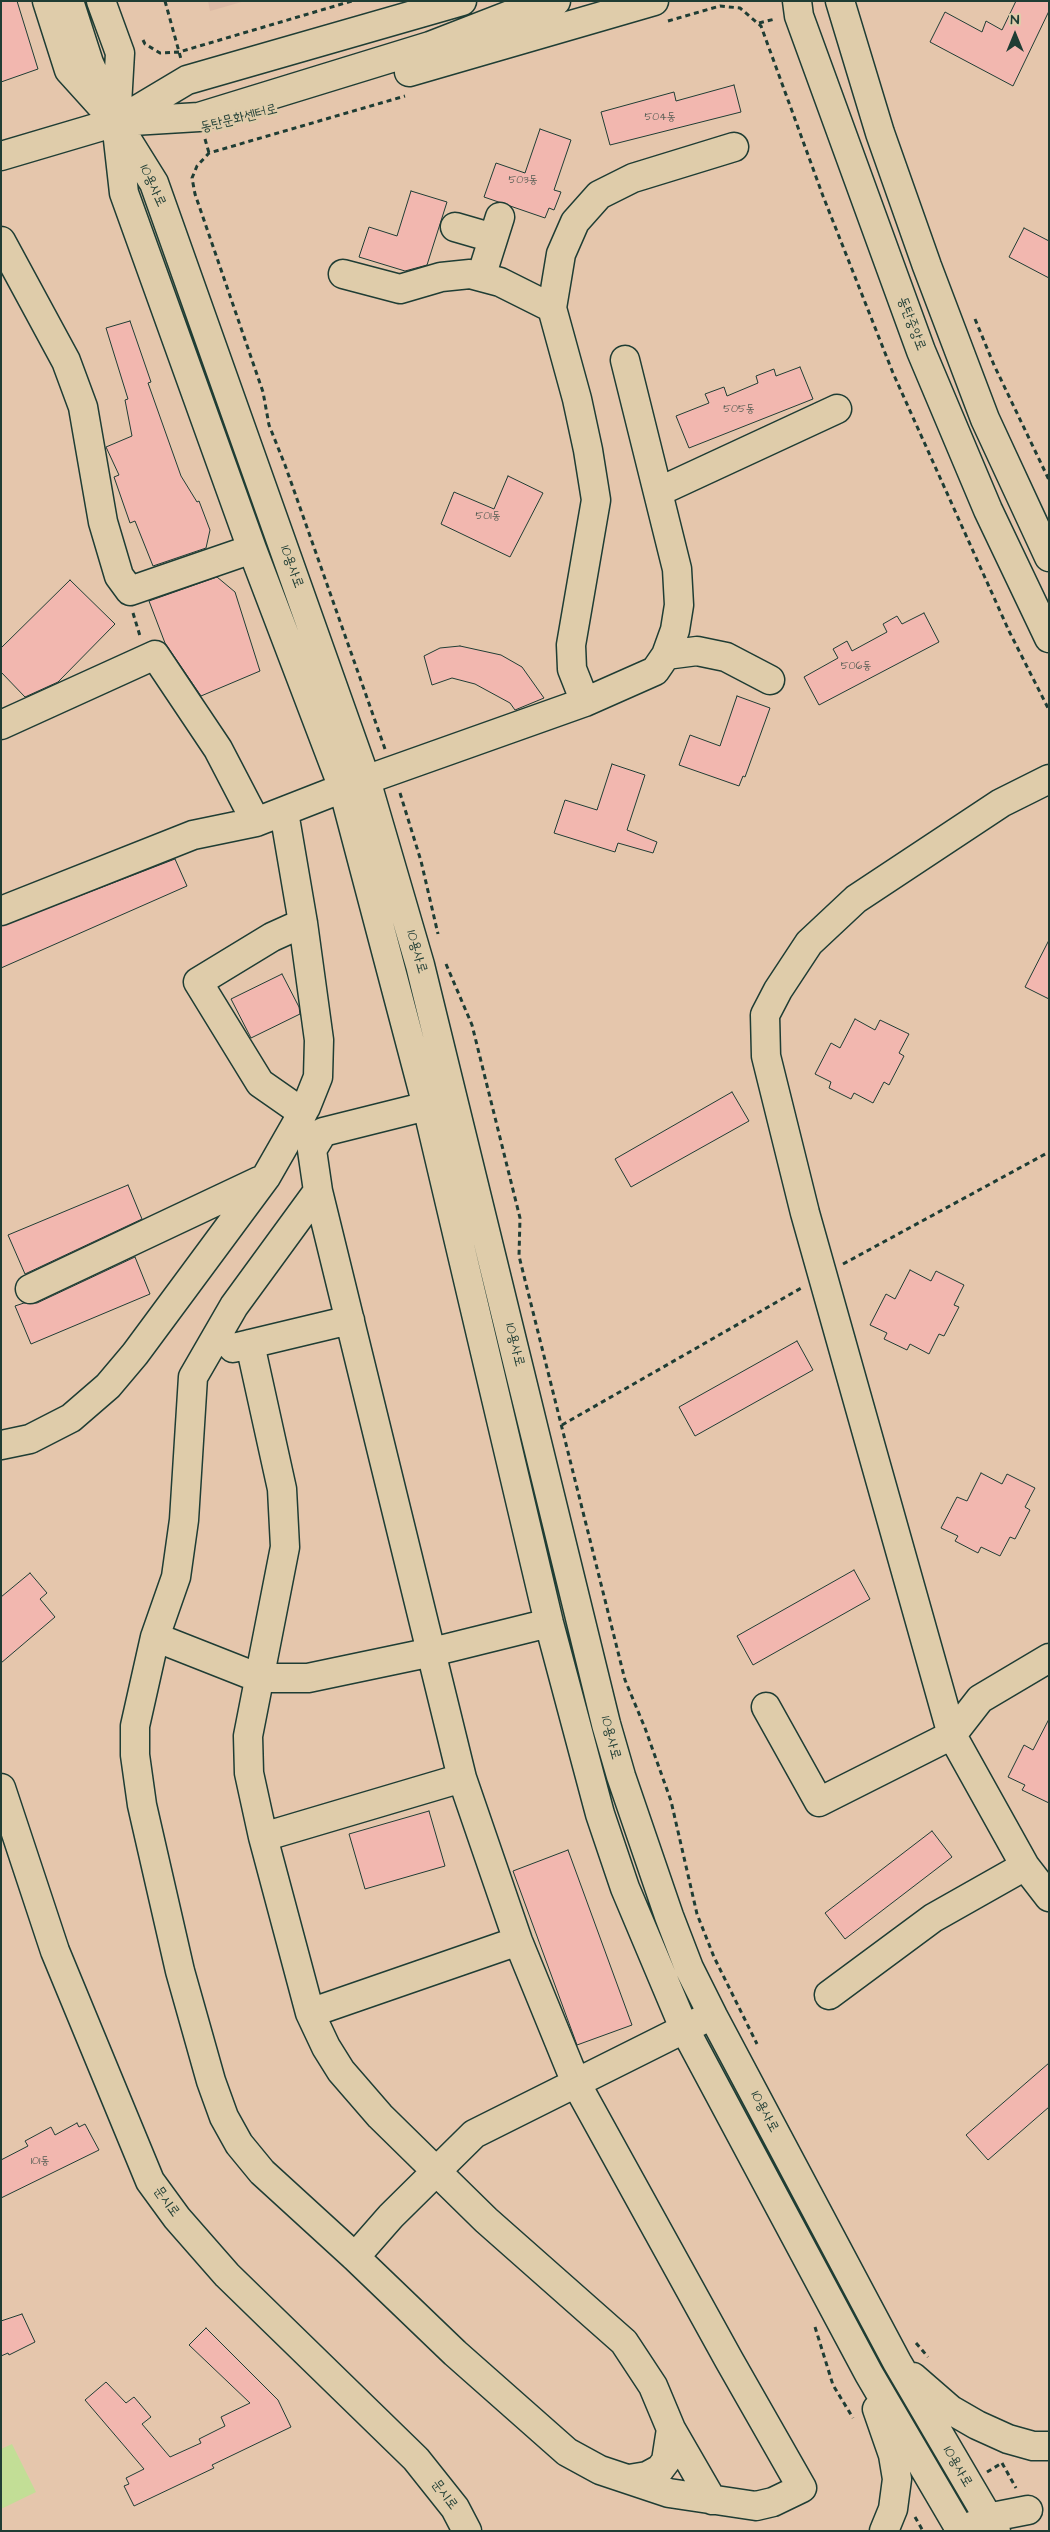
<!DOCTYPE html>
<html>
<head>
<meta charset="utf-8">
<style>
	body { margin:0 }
	#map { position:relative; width:1050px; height:2532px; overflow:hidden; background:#e5c6ac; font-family:"Architects Daughter",sans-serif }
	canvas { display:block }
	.frame { position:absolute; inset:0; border:2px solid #1f3d34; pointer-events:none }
	.north { position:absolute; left:990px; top:10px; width:50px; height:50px; -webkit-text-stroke:4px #dfccaa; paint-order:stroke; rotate:0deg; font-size:14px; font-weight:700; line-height:20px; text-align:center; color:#1f3d34 }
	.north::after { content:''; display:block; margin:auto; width:18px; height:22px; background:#1f3d34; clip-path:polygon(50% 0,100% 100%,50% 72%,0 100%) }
</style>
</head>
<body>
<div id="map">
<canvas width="1050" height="2532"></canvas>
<div class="frame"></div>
<div class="north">N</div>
</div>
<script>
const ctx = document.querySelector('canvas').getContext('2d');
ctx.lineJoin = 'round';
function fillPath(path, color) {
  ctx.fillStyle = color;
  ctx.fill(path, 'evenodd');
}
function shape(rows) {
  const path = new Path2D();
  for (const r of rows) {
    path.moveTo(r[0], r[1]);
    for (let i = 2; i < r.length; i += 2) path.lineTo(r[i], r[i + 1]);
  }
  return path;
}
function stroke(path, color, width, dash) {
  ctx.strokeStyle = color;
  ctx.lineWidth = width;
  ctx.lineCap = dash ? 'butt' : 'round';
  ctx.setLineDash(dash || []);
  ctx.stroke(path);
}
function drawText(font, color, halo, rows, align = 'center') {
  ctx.font = font + ' "Architects Daughter","Poor Story",sans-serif';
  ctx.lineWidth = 5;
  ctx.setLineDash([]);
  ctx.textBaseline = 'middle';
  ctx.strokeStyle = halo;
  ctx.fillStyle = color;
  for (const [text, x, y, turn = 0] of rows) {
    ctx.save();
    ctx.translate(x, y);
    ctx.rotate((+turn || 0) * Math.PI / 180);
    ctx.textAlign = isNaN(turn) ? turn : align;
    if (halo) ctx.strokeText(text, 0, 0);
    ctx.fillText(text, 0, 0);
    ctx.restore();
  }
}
fillPath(shape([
	[208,1,245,1,210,11]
]), '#ddbaa6');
fillPath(shape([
	[12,2444,36,2492,1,2509,1,2449]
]), '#c2de96');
const building = shape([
	[1,1,17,1,38,69,1,82,1,1],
	[1016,1,1049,1,1049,11,1013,86,930,42,945,12,982,32,986,21,1002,30,1016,1],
	[734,85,741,112,610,145,601,112,674,92,676,101,734,85],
	[540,129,571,140,554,190,561,192,554,210,549,208,545,218,484,197,496,163,525,173,540,129],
	[411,191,447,202,427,265,405,271,359,257,369,227,397,236,411,191],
	[1024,228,1049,241,1049,278,1009,257,1024,228],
	[130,321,151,382,148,383,181,476,197,502,199,501,210,530,206,548,153,566,135,521,130,523,114,477,119,475,106,447,132,436,125,400,128,399,106,328,130,321],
	[800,367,813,399,689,448,676,416,709,403,705,394,724,387,727,396,758,383,756,376,774,369,776,376,800,367],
	[508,476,543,493,510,557,441,524,454,492,494,509,508,476],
	[217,577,235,592,260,671,201,696,165,643,149,601,217,577],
	[70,580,115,624,58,682,25,697,1,672,1,648,70,580],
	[924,613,939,642,819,705,804,677,838,658,833,649,847,641,852,651,887,632,883,624,897,616,902,624,924,613],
	[460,646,501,655,522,667,544,698,515,710,510,703,475,684,452,678,432,685,424,656,440,648,460,646],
	[737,696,770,708,745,777,743,776,739,786,679,765,690,735,720,746,737,696],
	[612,764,645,775,627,830,657,842,653,853,618,843,615,852,554,833,565,800,597,810,612,764],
	[175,859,187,886,1,968,1,926,175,859],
	[1049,940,1049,999,1025,987,1049,940],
	[282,974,299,1007,300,1014,251,1038,231,999,282,974],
	[855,1019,875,1030,880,1020,909,1034,899,1053,904,1056,889,1085,884,1082,873,1103,854,1093,851,1099,829,1088,831,1082,815,1074,831,1043,840,1048,855,1019],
	[732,1092,749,1121,631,1187,615,1159,732,1092],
	[128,1185,142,1219,25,1274,8,1235,128,1185],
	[135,1257,150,1294,31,1344,15,1306,24,1303,37,1303,135,1257],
	[910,1270,931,1281,936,1271,964,1285,954,1305,959,1307,944,1336,939,1334,929,1354,910,1344,907,1350,884,1339,887,1333,870,1325,886,1294,895,1299,910,1270],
	[797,1341,813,1370,695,1436,679,1407,797,1341],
	[981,1473,1002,1484,1007,1474,1035,1488,1025,1507,1030,1510,1015,1539,1010,1537,1000,1556,981,1547,978,1553,955,1541,958,1536,941,1528,957,1497,967,1501,981,1473],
	[854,1570,870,1599,753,1665,737,1636,854,1570],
	[30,1573,47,1593,40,1599,55,1617,1,1663,1,1597,30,1573],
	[1049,1719,1049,1803,1022,1790,1025,1785,1008,1777,1024,1745,1033,1750,1049,1719],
	[429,1811,445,1866,365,1889,349,1834,429,1811],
	[932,1831,952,1857,845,1939,825,1913,932,1831],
	[568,1850,632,2025,577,2045,513,1871,568,1850],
	[1049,2063,1049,2107,988,2160,966,2135,1049,2063],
	[77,2123,79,2127,85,2124,99,2150,1,2198,1,2160,28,2146,25,2141,51,2127,55,2135,77,2123],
	[22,2314,35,2342,9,2355,8,2353,1,2356,1,2321,22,2314],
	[206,2328,278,2400,291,2427,212,2465,214,2468,134,2506,124,2486,129,2484,126,2478,144,2469,85,2400,106,2382,126,2403,134,2397,151,2417,142,2424,170,2457,201,2443,199,2439,225,2426,221,2417,250,2403,189,2345,206,2328]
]);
fillPath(building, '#f2b7af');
stroke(building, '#1f3d34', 1);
const minor = shape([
	[47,1,69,70,116,122,154,183,366,780,420,965,606,1724,621,1776,669,1916,689,1968,713,2016,897,2362,996,2531],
	[69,1,89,63,105,98],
	[101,1,120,53,116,122,124,193,252,549,343,788,427,1106,549,1623,600,1814,625,1888,684,2028,869,2374,961,2531],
	[797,1,799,16,921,351,988,510,1049,638],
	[840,1,880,133,927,266,985,419,1049,557],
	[409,72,654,1],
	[120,120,187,80,462,1],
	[1,156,116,122,199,117,430,46,515,13,556,1],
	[455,227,493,238],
	[1,241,66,361,83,407,103,522,119,576,130,591,252,549],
	[343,274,400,289,441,277,470,274,500,282,552,308],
	[481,277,500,217],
	[658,492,837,409],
	[666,655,697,651,726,657,770,680],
	[585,702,572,669,571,645,596,500,588,450,577,399,552,308,561,254,575,222,599,195,633,178,734,147],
	[1,725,155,655,218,749,256,822,193,835,1,911],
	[1049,779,1001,803,856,899,809,943,778,990,765,1015,766,1056,805,1213,952,1735,1025,1866,1049,1897],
	[256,822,343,788,585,702,655,671,666,655,675,630,679,605,677,569,625,360],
	[303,923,272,937,198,982,260,1083,303,1113],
	[318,1191,234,1306,193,1377,184,1520,176,1577,155,1637,135,1726,135,1755,142,1805,180,1971,211,2081,224,2117,239,2144,262,2172,355,2257,455,2353,567,2452,600,2470,669,2493,756,2506,773,2502,802,2488,729,2360,576,2083,518,1941,462,1778,318,1191,312,1150,323,1132,427,1106],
	[30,1289,259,1181],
	[250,1344,282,1489,285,1547,248,1736,249,1773,263,1837,310,2013,326,2047,341,2071,380,2116,486,2220,624,2342,653,2386,671,2429,712,2500],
	[233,1348,350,1320],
	[1,1445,30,1439,71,1418,108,1386,135,1354,266,1177,306,1107,318,1077,319,1040,303,923,284,812],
	[155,1637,259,1678,308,1678,432,1652,549,1623],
	[766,1707,819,1802,952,1735,980,1699,1049,1658],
	[1,1788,55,1951,150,2181,177,2218,227,2275,416,2459,455,2508,467,2531],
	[263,1837,462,1778],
	[829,1995,933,1918,1025,1866],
	[310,2013,518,1941],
	[355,2257,391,2216,474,2134,700,2021],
	[913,2377,951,2410,977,2425,1008,2439,1033,2446,1049,2446],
	[877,2409,893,2455,897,2479,893,2509,884,2531],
	[629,2479,647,2476,660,2469,666,2461,671,2429],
	[972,2526,987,2518,1028,2510]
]);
stroke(minor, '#1f3d34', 31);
stroke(shape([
	[165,1,181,59],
	[668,21,720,6,740,8,761,26,823,196,893,373,1009,631,1049,710],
	[759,23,775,19],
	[143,40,145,44,160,53,179,52,352,1],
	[205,139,209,153],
	[975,319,994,365,1049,480],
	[133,613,140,636],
	[385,749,285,465,269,425,263,392,195,194,192,178,197,166,209,153,405,96],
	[400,793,421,861,438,934],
	[446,964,472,1025,520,1218,519,1256,625,1680,645,1728,671,1801,697,1914,714,1957,757,2044],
	[843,1264,1049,1152],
	[562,1425,803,1287],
	[815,2327,833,2385,853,2418],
	[916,2343,928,2357],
	[1002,2463,1016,2488],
	[987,2472,1002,2463],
	[915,2517,923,2531]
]), '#1f3d34', 3, [5, 4]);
stroke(minor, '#dfccaa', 28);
drawText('11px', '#545c53', null, [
	["504동",660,118],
	["503동",523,181],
	["505동",739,410],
	["501동",488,517],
	["506동",856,667],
	["101동",40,2162]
]);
drawText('14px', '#1f3d34', '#dfccaa', [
	["동탄문화센터로",239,119,-14],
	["10용사로",152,186,65],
	["동탄중앙로",911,324,69],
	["10용사로",291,567,70],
	["10용사로",416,952,74],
	["10용사로",514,1345,76],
	["10용사로",610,1738,75],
	["10용사로",764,2112,62],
	["문시로",166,2202,54],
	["10용사로",957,2467,60],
	["문시로",444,2495,53]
]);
</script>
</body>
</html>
